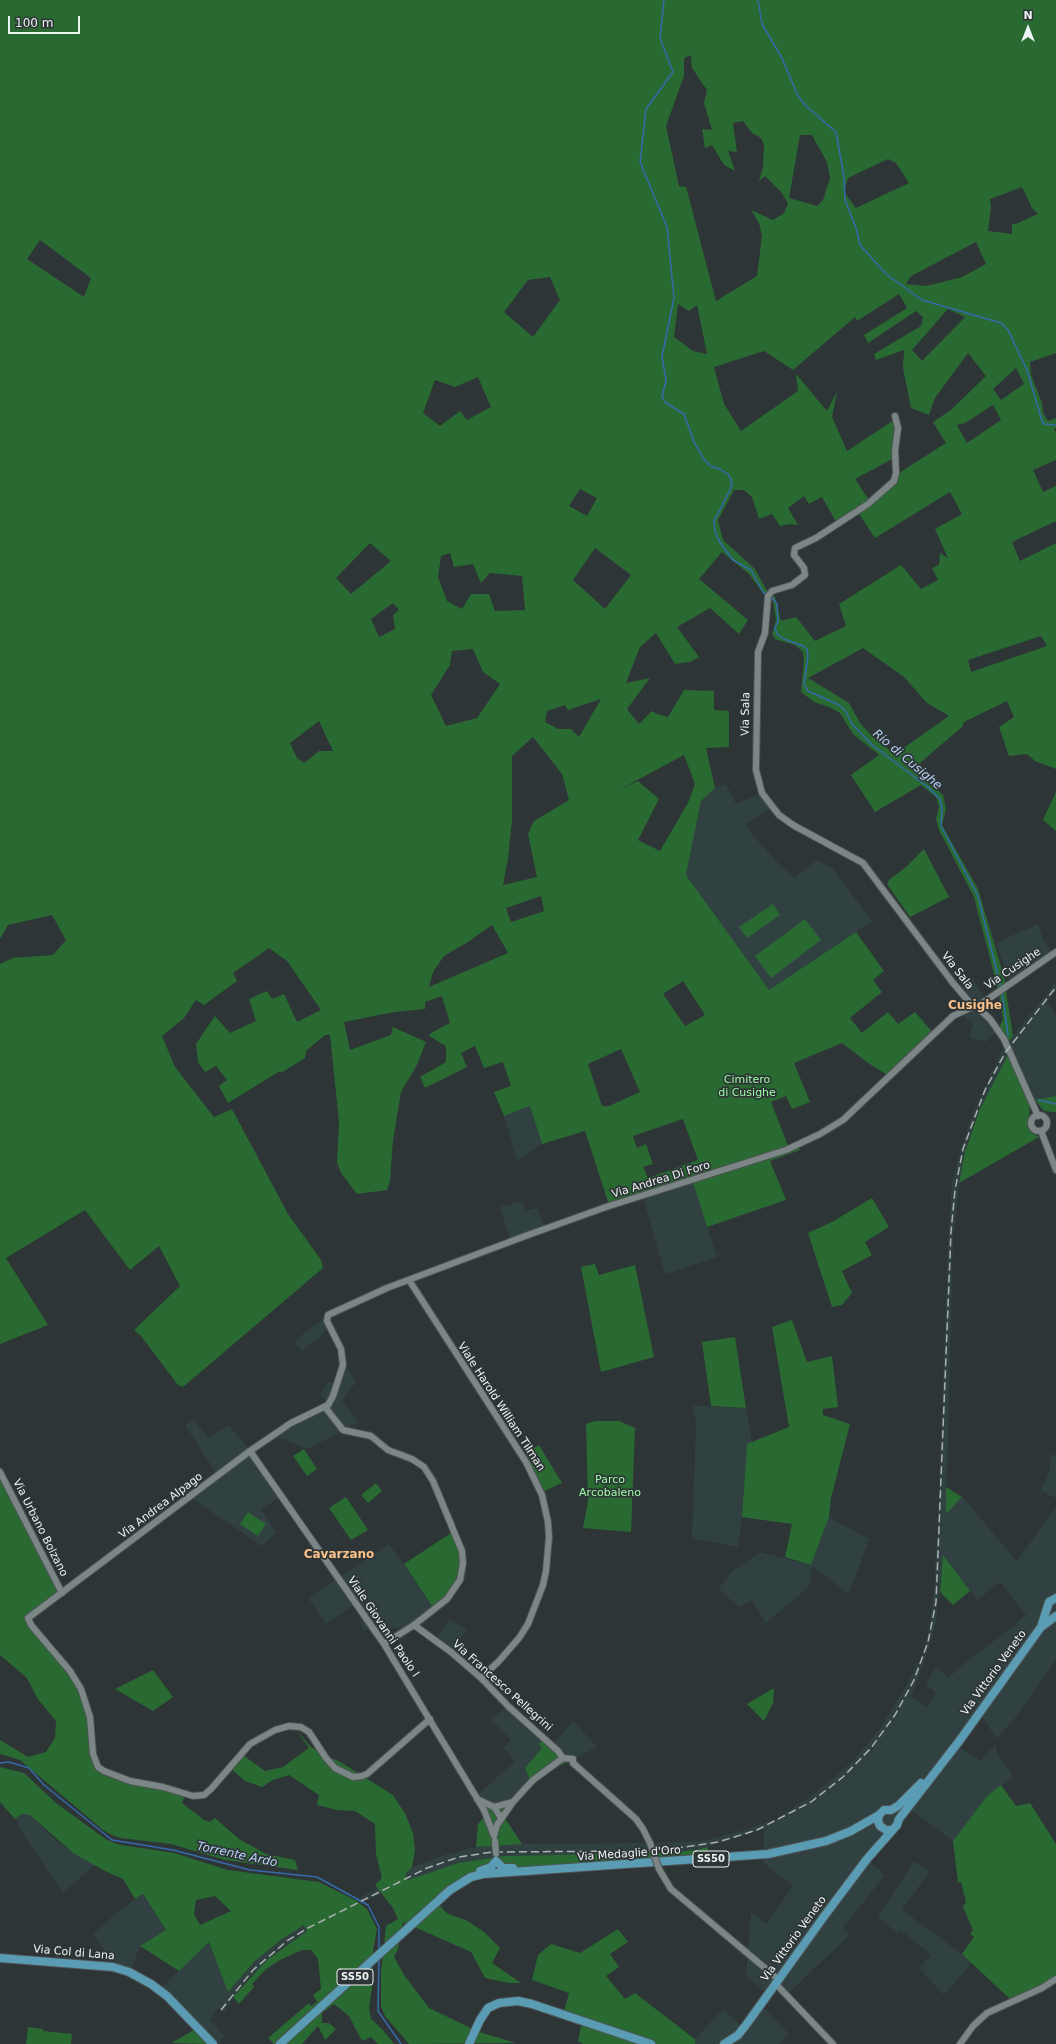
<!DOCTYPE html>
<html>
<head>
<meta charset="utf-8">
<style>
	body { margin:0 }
	#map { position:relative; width:1056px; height:2044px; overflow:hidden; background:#2e3536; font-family:"DejaVu Sans",sans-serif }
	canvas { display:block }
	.north { position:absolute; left:1008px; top:8px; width:40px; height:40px; -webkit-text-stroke:3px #2e3536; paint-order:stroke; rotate:0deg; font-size:11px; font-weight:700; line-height:16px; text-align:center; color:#edf2f2 }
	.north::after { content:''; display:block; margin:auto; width:14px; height:18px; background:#edf2f2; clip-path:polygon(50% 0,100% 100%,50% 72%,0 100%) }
	.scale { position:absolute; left:8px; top:16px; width:72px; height:18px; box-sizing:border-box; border:2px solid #edf2f2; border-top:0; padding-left:5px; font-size:12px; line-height:14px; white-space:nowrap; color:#edf2f2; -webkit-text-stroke:3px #2e3536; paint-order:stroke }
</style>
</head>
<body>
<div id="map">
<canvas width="1056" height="2044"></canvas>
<div class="north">N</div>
<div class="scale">100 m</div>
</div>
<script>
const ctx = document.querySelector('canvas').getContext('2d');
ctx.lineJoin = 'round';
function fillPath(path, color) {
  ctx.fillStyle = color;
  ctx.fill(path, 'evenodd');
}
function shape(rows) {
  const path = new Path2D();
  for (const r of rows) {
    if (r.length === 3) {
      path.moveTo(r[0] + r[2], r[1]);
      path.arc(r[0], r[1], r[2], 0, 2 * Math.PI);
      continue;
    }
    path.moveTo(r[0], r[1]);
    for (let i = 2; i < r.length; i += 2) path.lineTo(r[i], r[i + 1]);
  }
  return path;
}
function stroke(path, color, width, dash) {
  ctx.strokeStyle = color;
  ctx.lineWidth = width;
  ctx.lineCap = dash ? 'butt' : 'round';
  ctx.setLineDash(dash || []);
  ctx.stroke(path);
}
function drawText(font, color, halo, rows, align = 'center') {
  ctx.font = font + ' "DejaVu Sans",sans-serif';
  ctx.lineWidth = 3.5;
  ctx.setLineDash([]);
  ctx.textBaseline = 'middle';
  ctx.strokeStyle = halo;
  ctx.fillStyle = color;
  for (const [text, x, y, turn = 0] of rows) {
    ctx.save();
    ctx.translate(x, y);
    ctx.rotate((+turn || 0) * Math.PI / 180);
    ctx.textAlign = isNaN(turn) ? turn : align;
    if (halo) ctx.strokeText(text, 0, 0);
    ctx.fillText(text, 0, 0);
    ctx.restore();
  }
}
fillPath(shape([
	[726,784,736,804,760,794,771,808,746,824,751,833,778,863,795,878,816,860,832,868,872,921,769,990,686,875,701,801,715,788],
	[1038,924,1044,942,1052,952,1009,980,996,943],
	[972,977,985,998,975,1007,990,1019,997,1031,985,1042,969,1037,973,1024,960,1014,974,1007,956,986],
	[1056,982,1056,991,1047,1002,1056,1016,1056,1096,1035,1100,1011,1050,979,1110,968,1141,959,1183,953,1240,946,1513,962,1497,1017,1561,1056,1507,1056,1660,1015,1718,997,1739,980,1714,955,1744,980,1761,995,1745,998,1754,1014,1777,987,1796,953,1841,906,1806,868,1860,885,1875,843,1928,849,1935,786,1996,776,1986,769,1995,746,1976,751,1912,766,1924,793,1886,764,1863,764,1829,697,1850,589,1855,505,1856,458,1863,408,1880,307,1931,267,1960,241,1987,224,2012,218,2008,210,2020,225,2037,217,2044,208,2044,159,1990,209,1942,228,1992,254,1962,293,1931,405,1875,412,1867,445,1855,476,1847,509,1844,654,1843,702,1841,742,1831,778,1818,818,1791,853,1761,879,1730,906,1687,922,1655,929,1629,934,1591,938,1515,949,1227,952,1182,961,1148,975,1109,1002,1050],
	[943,1556,977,1600,1000,1582,1026,1615,1013,1627,968,1660,948,1678,936,1666,926,1685,936,1693,927,1707,911,1697,929,1647,936,1622],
	[530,1106,542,1144,517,1160,504,1116],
	[692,1178,717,1257,665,1274,643,1197],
	[522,1201,526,1211,537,1208,545,1230,511,1242,500,1207],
	[325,1318,330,1328,302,1351,294,1341],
	[344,1364,356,1382,342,1401,359,1422,307,1449,274,1436,327,1402,320,1394,330,1381,336,1384],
	[693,1406,746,1408,752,1442,747,1444,742,1517,738,1547,692,1538,696,1423],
	[194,1420,208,1438,228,1425,252,1452,283,1495,261,1509,276,1533,262,1546,190,1497,218,1476,185,1425],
	[1051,1455,1056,1455,1056,1498,1041,1491,1049,1473],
	[829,1517,869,1539,849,1594,812,1566,809,1587,766,1623,752,1600,739,1607,718,1589,732,1572,760,1552,811,1565],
	[389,1544,434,1609,414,1627,363,1630,356,1604,326,1623,308,1598],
	[450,1619,467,1630,449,1652,434,1641],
	[509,1705,545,1737,542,1748,525,1768,530,1780,509,1805,483,1802,475,1797,515,1761,503,1747,511,1740,490,1719],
	[573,1721,597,1747,568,1762,553,1744],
	[22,1813,30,1815,56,1840,73,1853,95,1865,63,1893,25,1837,15,1819],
	[914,1861,930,1871,902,1910,962,1954,972,1963,944,1995,919,1968,931,1955,901,1930,897,1933,878,1917],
	[142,1894,166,1930,140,1946,129,1974,118,1970,93,1934,120,1910],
	[762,2006,789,2034,778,2044,695,2044,697,2037,723,2009,742,2026]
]), '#314142');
fillPath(shape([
	[0,0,1056,0,1056,353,1030,362,1031,375,1042,403,1043,413,1048,421,1056,418,1056,428,1054,429,1056,432,1056,460,1033,470,1043,492,1056,486,1056,521,1012,542,1020,561,1056,543,1056,769,1035,761,1027,754,1009,756,999,727,1014,717,1007,701,964,722,962,727,913,769,943,795,946,809,942,825,978,889,1007,987,1006,991,1013,1036,1005,1045,997,1031,1003,1020,998,989,974,897,939,830,936,819,939,807,936,797,921,785,875,812,851,775,879,755,853,734,840,713,829,707,814,702,801,692,804,661,803,652,795,645,775,639,772,634,776,620,773,601,765,596,749,574,722,552,699,579,748,620,739,634,710,608,677,627,699,657,690,662,675,664,656,633,640,647,626,683,650,678,627,709,639,724,652,711,657,714,668,717,684,690,714,691,714,710,729,711,729,747,706,748,715,788,701,801,686,875,769,990,856,932,884,971,873,980,882,992,850,1018,862,1033,888,1012,898,1024,915,1012,935,1035,889,1076,868,1063,842,1043,794,1063,810,1102,792,1109,786,1096,771,1102,788,1146,797,1142,800,1150,770,1161,786,1200,707,1227,692,1179,610,1208,585,1131,542,1144,530,1106,504,1116,494,1092,511,1086,503,1062,484,1068,475,1046,461,1053,467,1067,425,1088,420,1077,446,1062,446,1046,429,1036,431,1033,450,1023,442,996,425,1002,425,1009,394,1012,344,1022,350,1050,391,1035,393,1027,426,1042,417,1065,401,1092,393,1140,390,1181,387,1190,357,1194,341,1173,337,1163,339,1122,330,1035,325,1035,306,1051,305,1058,281,1073,280,1071,228,1103,219,1086,227,1080,216,1066,205,1072,198,1062,196,1044,215,1016,230,1033,256,1021,249,999,267,991,272,999,284,994,297,1022,321,1010,287,961,269,948,233,973,237,981,204,1005,196,1000,184,1018,162,1036,175,1067,214,1117,232,1109,288,1214,321,1260,323,1268,183,1387,178,1385,141,1336,134,1330,180,1286,159,1246,130,1270,85,1210,6,1258,48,1325,0,1344,0,964,13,958,53,955,66,940,52,915,8,925,0,939],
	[691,55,692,68,707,90,704,103,712,130,702,129,705,148,712,145,724,165,735,171,728,151,737,152,733,123,743,121,752,133,761,138,764,145,763,167,759,181,765,176,781,192,788,203,784,213,773,220,751,210,759,223,762,236,757,276,716,301,686,187,679,186,666,126,684,76,684,58],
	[800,135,812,135,827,162,830,178,823,200,817,206,789,198],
	[888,159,896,163,909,183,856,208,844,192,848,178],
	[1022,187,1032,208,1038,214,1016,224,1012,224,1012,234,988,231,991,207,990,199],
	[40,240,91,278,84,297,27,259],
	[976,242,986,264,962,277,926,286,906,284,911,276],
	[550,277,560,300,533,337,504,312,528,280],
	[899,294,907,308,864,335,868,343,916,311,923,317,921,326,874,354,876,360,904,350,903,368,911,408,929,415,935,398,968,353,986,376,951,410,933,422,946,443,902,471,871,503,855,479,896,457,898,433,894,420,847,451,832,417,837,392,827,411,796,374,798,391,741,431,724,404,714,367,764,351,793,370,855,317,857,321],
	[678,304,689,311,697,305,707,354,693,351,674,337],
	[948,309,965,317,922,361,912,350],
	[1016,368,1024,384,1001,400,993,389],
	[478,377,491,407,467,420,460,411,440,426,423,413,435,380,455,387],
	[993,405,1001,420,967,443,957,425,965,423],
	[580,489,597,498,587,516,569,506],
	[734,490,744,490,752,497,759,519,772,514,780,526,790,524,798,525,788,508,804,496,809,504,822,497,839,527,859,514,875,538,950,492,962,514,935,529,948,558,940,553,939,565,932,568,938,580,921,589,901,565,839,604,846,626,815,641,796,617,781,621,775,597,766,589,755,569,723,540,718,520],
	[370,543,391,561,351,594,336,578],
	[595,548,631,575,605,609,573,580],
	[450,553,454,567,473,564,481,583,490,573,522,576,525,610,495,611,489,594,471,594,462,609,447,601,438,577,441,556],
	[393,603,399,610,393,615,395,629,379,637,371,619],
	[1041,636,1047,646,971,672,968,660],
	[863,648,904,677,927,703,949,716,895,754,877,741,860,723,849,703,808,678],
	[473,649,483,672,500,684,477,718,446,726,431,695,450,665,452,651],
	[601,699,579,737,571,729,558,729,545,722,547,711,565,705,568,710],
	[319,721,333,751,319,751,304,763,297,758,290,743],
	[533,737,562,774,569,800,534,821,528,834,537,877,503,885,508,858,512,821,512,756],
	[684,755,695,784,689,801,660,851,638,840,659,799,638,781,617,791],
	[541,896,544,911,511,922,506,908],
	[492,925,508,953,429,987,433,972,444,956,468,942],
	[683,981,705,1015,685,1026,663,994],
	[621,1049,640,1092,609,1106,602,1106,588,1064],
	[683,1119,698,1160,648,1178,643,1167,653,1164,646,1144,637,1148,633,1136],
	[1056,792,1056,831,1043,820],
	[924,849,949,897,910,917,887,884,889,880,906,867],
	[773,904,780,915,747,938,739,927],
	[805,919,821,940,771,978,755,956],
	[1011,1049,1030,1107,1028,1125,1030,1131,1039,1137,959,1183,965,1152,979,1111],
	[1056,1096,1056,1112,1054,1112,1044,1111,1035,1100],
	[872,1198,889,1227,865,1242,872,1255,842,1271,852,1293,842,1305,832,1307,808,1233,832,1222],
	[595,1264,599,1275,635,1265,654,1357,601,1372,581,1267],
	[792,1320,807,1362,832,1356,838,1407,823,1409,823,1415,850,1424,831,1498,829,1517,811,1565,785,1557,792,1524,742,1517,747,1444,789,1427,772,1327],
	[735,1337,746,1408,711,1406,702,1342],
	[595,1421,619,1421,635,1428,631,1532,583,1528,588,1502,586,1424],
	[539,1445,562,1483,542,1492,523,1454],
	[304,1449,317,1469,307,1476,293,1456],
	[0,1467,63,1594,26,1619,68,1671,79,1688,85,1704,91,1739,101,1768,135,1782,185,1795,182,1803,204,1820,210,1822,215,1818,239,1839,266,1854,295,1860,298,1870,225,1860,171,1844,120,1838,112,1835,103,1830,20,1760,0,1754,0,1740,28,1757,46,1752,55,1738,56,1721,37,1698,27,1678,0,1655],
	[376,1483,382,1491,368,1503,361,1495],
	[946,1487,962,1497,946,1514],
	[346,1497,368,1530,351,1540,329,1508],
	[248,1512,266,1524,258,1536,240,1524],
	[454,1531,465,1558,452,1595,434,1609,404,1564],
	[943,1555,970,1591,953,1605,940,1592],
	[153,1670,173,1697,153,1711,115,1689],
	[774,1688,773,1703,764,1721,747,1704],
	[296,1729,310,1746,328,1758,337,1760,393,1795,405,1813,413,1833,415,1850,412,1867,405,1875,408,1880,458,1863,505,1856,657,1853,697,1850,708,1847,708,1862,474,1877,438,1904,448,1914,466,1920,484,1932,500,1948,492,1963,521,1983,509,1983,485,1978,471,1952,403,1922,398,1949,394,1957,404,1975,429,2008,479,2032,516,2043,409,2044,385,2016,381,2006,381,1973,386,1926,398,1919,393,1908,375,1885,382,1878,376,1854,375,1824,355,1811,337,1810,317,1805,319,1795,289,1775,273,1780,262,1787,245,1781,228,1766,240,1753,265,1771,283,1767,309,1748],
	[545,1737,568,1762,530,1780,525,1768,542,1748,539,1744],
	[0,1767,24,1773,56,1803,107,1840,121,1845,174,1853,228,1870,319,1882,355,1900,367,1909,377,1929,373,1952,373,1981,369,2008,371,2019,382,2029,394,2044,378,2044,371,2037,362,2041,349,2016,334,2004,322,2013,322,2023,329,2023,336,2029,325,2040,318,2026,302,2044,274,2044,268,2038,309,2003,311,2006,317,2002,313,1995,321,1989,318,1959,311,1950,302,1950,280,1960,266,1969,252,1984,254,1987,239,2004,233,1997,267,1960,307,1931,304,1925,282,1939,254,1962,228,1992,209,1942,179,1971,140,1946,166,1930,143,1894,135,1899,123,1879,103,1870,73,1853,30,1815,22,1814,15,1819,0,1802],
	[215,1896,231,1911,200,1925,194,1914,196,1900],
	[1001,1785,1016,1806,1030,1803,1056,1844,1056,1978,1011,2000,962,1954,974,1937,970,1934,973,1930,963,1907,966,1902,961,1882,958,1882,953,1841,987,1796],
	[483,1802,509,1805,502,1814,522,1844,476,1847,478,1824,485,1816],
	[618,1929,628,1942,610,1954,619,1967,606,1976,625,1999,635,1993,696,2040,695,2044,583,2044,578,2041,582,2021,563,2015,569,1993,532,1980,538,1955,551,1944,580,1953],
	[28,2027,43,2029,43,2031,72,2034,71,2044,26,2044],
	[196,2029,208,2044,171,2043]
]), '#296a32');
stroke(shape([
	[664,0,660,38,673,72,646,109,640,162,667,227,674,298,662,357,666,380,662,397,666,403,684,414,694,442,703,458,710,466,720,469,729,475,732,483,730,490,714,521,715,531,719,541,733,560,751,570,763,592,768,595],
	[758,0,762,24,782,58,798,96,806,106,836,132,844,177,845,200,856,228,860,245,886,274,922,300,1001,323,1008,330,1027,370,1042,421,1044,424,1056,425],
	[771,596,777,604,778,621,775,628,777,634,784,639,803,646,807,649,808,656,804,684,808,691,839,705,845,710,852,724,871,744,929,788,940,799,942,808,941,826,978,896,1001,988],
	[1002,992,1008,1035],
	[1039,1100,1056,1104],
	[0,1763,9,1762,29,1768,44,1785,112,1840,173,1850,250,1870,317,1877,368,1905,379,1927,379,1950],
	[379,1958,378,2011,401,2044]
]), '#356aab', 1.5);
const minor = shape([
	[895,416,898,428,895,451,896,473,894,481,868,504,816,538,795,548,794,555,804,568,805,575,792,585,772,591,768,596,765,633,758,652,756,770,762,793,779,815,793,825,863,863,953,983,970,1003],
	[981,1004,1056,952],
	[980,1010,990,1019,1004,1039,1038,1116],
	[1039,1123,8],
	[1041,1131,1056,1170],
	[409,1280,526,1462,542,1495,548,1522,549,1537,546,1571,543,1585,528,1624,519,1638,499,1661,481,1678],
	[325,1407,343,1430,371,1436,388,1450,412,1459,424,1467,433,1481,462,1551,463,1563,460,1580,447,1599,414,1625,384,1644],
	[250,1451,384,1644,484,1810,494,1836],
	[0,1472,62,1593],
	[414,1625,451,1652,481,1678,509,1707,558,1751,563,1758],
	[430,1719,367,1774,362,1776,353,1777,335,1768,326,1758,309,1732,301,1727,289,1726,275,1730,250,1744,211,1789,204,1795,193,1796,163,1787,130,1781,104,1771,98,1767,93,1754,90,1717,81,1689,70,1671,31,1625,28,1618,250,1451,291,1423,328,1405,333,1396,343,1365,341,1349,327,1321,328,1315,387,1288,528,1235,606,1207,786,1150,820,1134,843,1120,953,1016,970,1008],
	[563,1758,573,1759,573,1763],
	[573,1763,636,1819,643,1829,650,1843],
	[477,1799,494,1807,501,1818],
	[494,1807,513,1802],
	[494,1836,497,1825,513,1802,533,1780,563,1758],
	[659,1869,671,1889,778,1979],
	[775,1983,833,2044],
	[960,2044,973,2026,987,2013,1042,1988,1056,1979]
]);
const major = shape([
	[1042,1624,1049,1602,1056,1598],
	[891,1830,886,1830,880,1826,878,1821,879,1815,884,1810,891,1810,898,1806,921,1783],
	[480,1871,491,1867,496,1861,503,1868,513,1868],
	[0,1958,113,1967,129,1972,151,1984,167,1996,213,2044],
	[280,2044,450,1890,471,1877,483,1874,768,1854,826,1841,851,1831,879,1815],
	[469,2044,480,2020,488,2008,499,2003,518,2001,532,2004,651,2044],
	[724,2044,738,2035,746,2025,825,1915,867,1859,897,1825,899,1819,960,1740,1041,1627,1056,1616]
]);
stroke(minor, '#4e5454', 8);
stroke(major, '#4e5454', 10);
stroke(minor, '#7d8686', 6);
stroke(major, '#599cb4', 8);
stroke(shape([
	[221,2010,253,1970,287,1941,306,1929,427,1868,459,1857,492,1852,646,1851,678,1848,718,1842,757,1830,811,1802,843,1777,871,1748,895,1715,914,1680,928,1642,936,1602,951,1232,955,1190,963,1149,985,1090,1005,1053,1056,987]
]), '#acb1b2', 1.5, [8, 4]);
const minorBridge = shape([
	[495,1841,496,1854],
	[650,1843,659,1869]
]);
stroke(minorBridge, '#4e5454', 8, []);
stroke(minorBridge, '#7d8686', 6);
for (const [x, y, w] of [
	[711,1859,36],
	[355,1977,36]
]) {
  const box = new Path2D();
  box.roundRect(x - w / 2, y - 8, w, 16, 3);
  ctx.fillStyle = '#2e3536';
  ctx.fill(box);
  stroke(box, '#edf2f2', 1);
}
drawText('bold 10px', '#edf2f2', null, [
	["SS50",711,1859],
	["SS50",355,1977]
]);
drawText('11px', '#edf2f2', '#2e3536', [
	["Via Sala",746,714,-89],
	["Via Cusighe",1013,969,-34],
	["Via Sala",957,971,52],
	["Via Andrea Di Foro",661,1180,-17],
	["Viale Harold William Tilman",501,1407,57],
	["Via Andrea Alpago",161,1506,-37],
	["Via Urbano Bolzano",40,1528,63],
	["Viale Giovanni Paolo I",383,1627,56],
	["Via Vittorio Veneto",994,1673,-54],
	["Via Francesco Pellegrini",502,1686,42],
	["Via Medaglie d'Oro",629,1854,-4],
	["Via Vittorio Veneto",794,1939,-54],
	["Via Col di Lana",74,1953,5]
]);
drawText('11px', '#9dfca6', '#2e3536', [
	["Cimitero",747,1080],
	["di Cusighe",747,1093],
	["Parco",610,1480],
	["Arcobaleno",610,1493]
]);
drawText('italic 12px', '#b6d2f6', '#2e3536', [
	["Rio di Cusighe",907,760,40],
	["Torrente Ardo",237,1855,12]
]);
drawText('bold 12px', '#fcc188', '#2e3536', [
	["Cusighe",975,1006],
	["Cavarzano",339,1555]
]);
</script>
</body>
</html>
